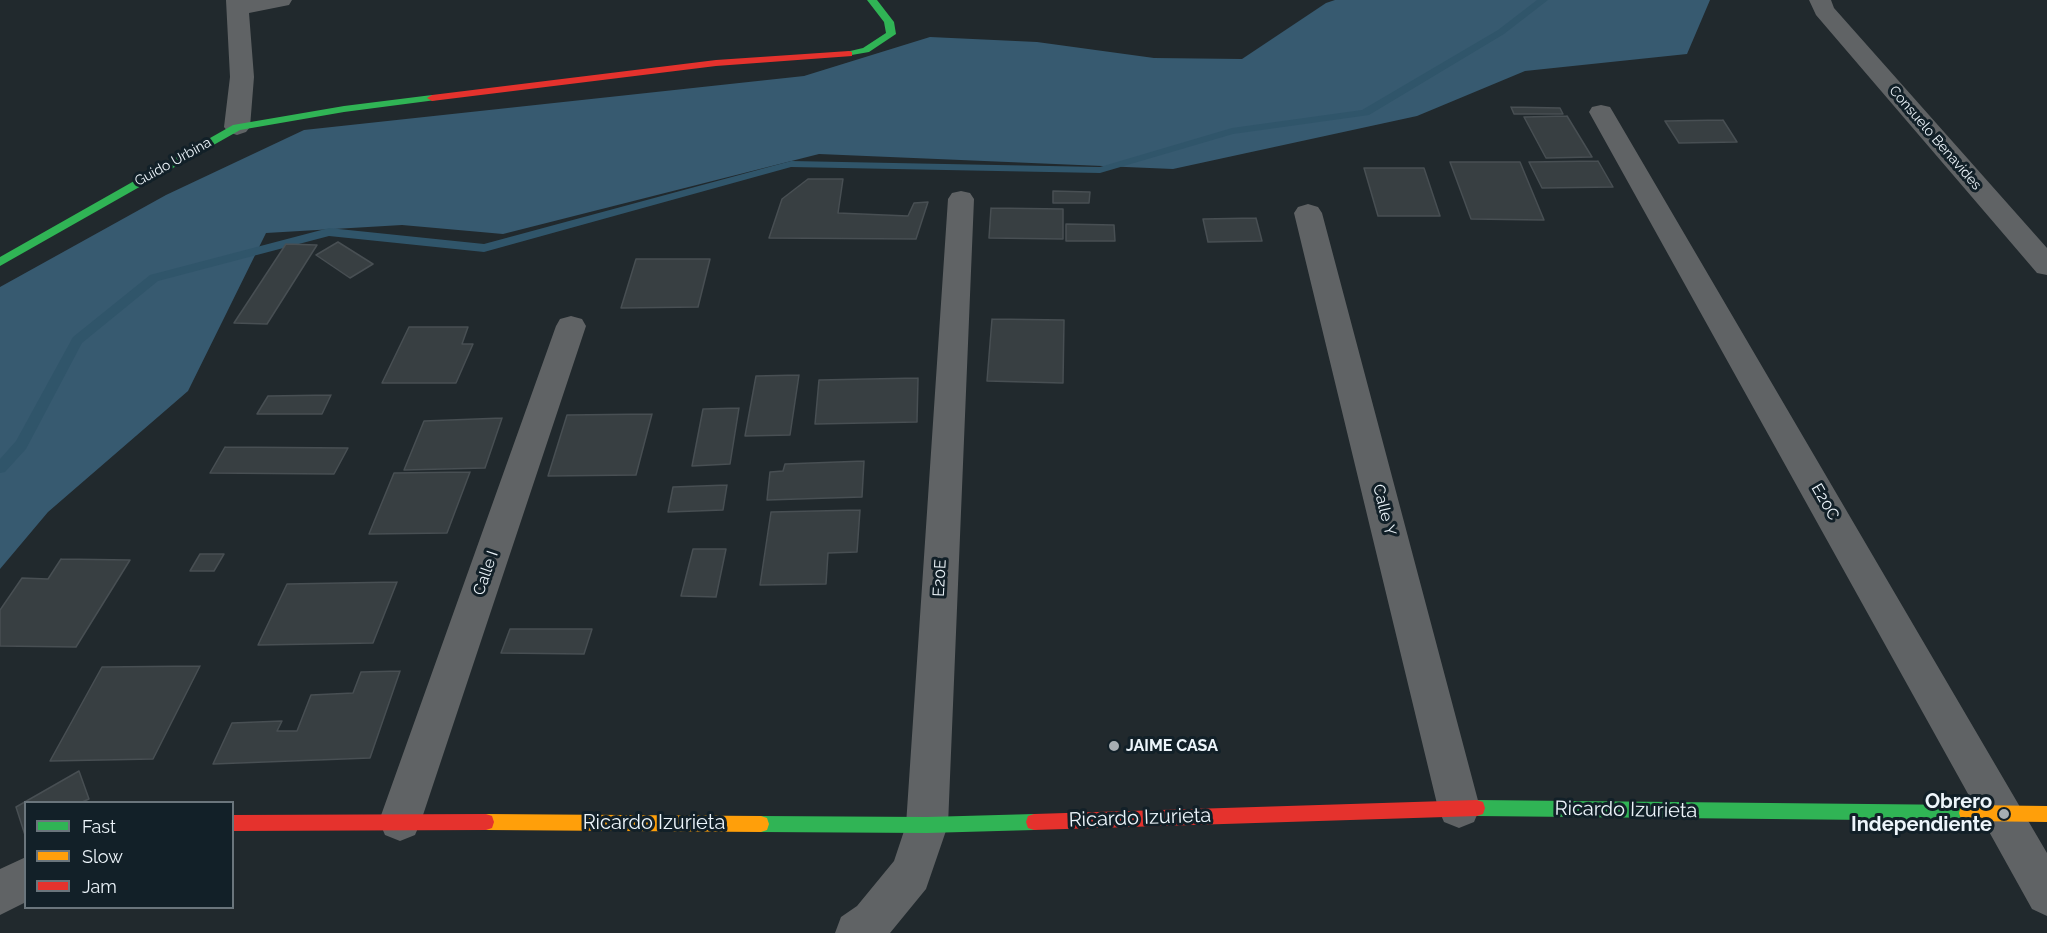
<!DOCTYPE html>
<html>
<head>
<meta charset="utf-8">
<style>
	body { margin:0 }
	#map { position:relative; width:2047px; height:933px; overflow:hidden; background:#21292d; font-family:Raleway,sans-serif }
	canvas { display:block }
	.legend { position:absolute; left:24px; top:801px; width:210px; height:108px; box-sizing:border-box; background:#122028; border:2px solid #6a757c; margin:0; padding:8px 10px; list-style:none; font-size:18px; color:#edf5fb }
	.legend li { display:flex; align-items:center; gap:12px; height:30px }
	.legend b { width:30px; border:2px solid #6a757c }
</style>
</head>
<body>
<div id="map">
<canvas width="2047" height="933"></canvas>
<ul class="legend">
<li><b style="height:8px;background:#30b455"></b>Fast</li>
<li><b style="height:8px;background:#ff9f0a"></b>Slow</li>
<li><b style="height:8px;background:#e5322d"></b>Jam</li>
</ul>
</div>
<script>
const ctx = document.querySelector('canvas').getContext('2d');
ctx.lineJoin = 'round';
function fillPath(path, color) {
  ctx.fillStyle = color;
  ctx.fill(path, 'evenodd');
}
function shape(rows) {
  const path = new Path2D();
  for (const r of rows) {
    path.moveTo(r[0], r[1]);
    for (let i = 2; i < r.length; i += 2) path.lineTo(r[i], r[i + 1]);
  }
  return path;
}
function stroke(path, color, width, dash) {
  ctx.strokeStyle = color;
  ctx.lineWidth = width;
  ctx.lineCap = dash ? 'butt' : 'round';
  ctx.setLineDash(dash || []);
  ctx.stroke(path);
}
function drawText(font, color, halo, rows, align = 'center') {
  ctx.font = font + ' Raleway,sans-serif';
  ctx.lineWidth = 6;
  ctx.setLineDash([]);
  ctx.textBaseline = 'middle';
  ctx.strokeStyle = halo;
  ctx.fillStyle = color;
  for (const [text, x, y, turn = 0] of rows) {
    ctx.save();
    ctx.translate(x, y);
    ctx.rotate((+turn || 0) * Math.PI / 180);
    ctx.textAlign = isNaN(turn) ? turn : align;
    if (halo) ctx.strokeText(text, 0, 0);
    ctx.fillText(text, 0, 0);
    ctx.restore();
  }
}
fillPath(shape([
	[1335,0,1710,0,1687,54,1525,71,1417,116,1173,169,819,154,503,234,402,225,266,233,188,391,48,512,0,569,0,287,166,195,304,130,804,76,930,37,1037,42,1154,58,1242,59,1326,3]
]), '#375a70');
fillPath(shape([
	[1537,0,1548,0,1504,34,1369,115,1233,134,1100,173,791,167,484,252,329,236,158,281,82,343,26,449,5,472,0,473,0,459,16,441,73,337,150,275,329,228,484,244,791,161,1100,167,1232,128,1362,110,1498,30,1537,0]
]), '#30556a');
const building = shape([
	[1511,107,1560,108,1563,114,1514,114,1511,107],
	[1567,116,1592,157,1546,158,1524,117,1567,116],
	[1723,120,1737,142,1679,143,1665,121,1723,120],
	[1598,161,1613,187,1542,188,1529,162,1598,161],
	[1450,162,1520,162,1544,220,1471,219,1450,162],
	[1364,168,1424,168,1440,216,1378,216,1364,168],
	[808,179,843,179,838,213,908,216,914,203,928,202,916,239,769,238,782,199,808,179],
	[1053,191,1090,192,1089,203,1053,203,1053,191],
	[991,208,1063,209,1063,239,989,238,991,208],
	[1256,218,1262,241,1208,242,1203,219,1256,218],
	[1066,224,1114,225,1115,241,1066,241,1066,224],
	[338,242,373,264,350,278,316,255,338,242],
	[286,244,317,245,267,324,234,323,286,244],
	[636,259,710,259,698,307,621,308,636,259],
	[992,319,1064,320,1063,383,987,381,992,319],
	[409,327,468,327,462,344,473,344,456,383,382,383,409,327],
	[799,375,790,435,745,436,756,376,799,375],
	[918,378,917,422,815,424,819,380,918,378],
	[331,395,322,414,257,414,268,396,331,395],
	[739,408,730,464,692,466,703,409,739,408],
	[652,414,636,475,548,476,567,415,652,414],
	[502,418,485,468,404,470,424,421,502,418],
	[225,447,348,448,334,474,210,473,225,447],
	[864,461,862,497,767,500,770,472,783,471,785,464,864,461],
	[470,472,447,533,369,534,394,473,470,472],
	[727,485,723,510,668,512,673,487,727,485],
	[860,510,857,552,828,553,826,584,760,585,771,512,860,510],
	[693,549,726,549,716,597,681,596,693,549],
	[200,554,224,554,214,571,190,571,200,554],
	[61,559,130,560,76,647,0,646,0,610,22,578,48,579,61,559],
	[397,582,373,643,258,645,287,584,397,582],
	[510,629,592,629,584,654,501,653,510,629],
	[200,666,153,759,50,761,102,667,200,666],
	[400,671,370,758,213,764,232,723,282,721,277,731,297,731,311,695,353,693,361,672,400,671],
	[79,771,89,799,82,802,26,802,25,835,16,807,79,771]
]);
fillPath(building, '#383f42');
stroke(building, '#484f53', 1.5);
fillPath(shape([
	[226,0,292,0,289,5,249,13,254,77,250,127,246,132,237,135,228,132,224,127,230,77,226,0],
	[1809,0,1831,0,1834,8,2047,248,2047,275,2037,273,1816,15,1809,0],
	[1601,105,1610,107,1613,112,2047,853,2047,916,2032,909,1589,112,1592,107,1601,105],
	[961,191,970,193,974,199,948,825,926,889,890,933,835,933,841,917,857,906,894,861,906,825,948,199,952,193,961,191],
	[1308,204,1318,207,1322,213,1480,808,1474,822,1459,828,1444,822,1438,808,1294,213,1298,207,1308,204],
	[571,316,582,319,586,326,421,821,415,835,400,841,385,835,379,821,556,326,560,319,571,316],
	[26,857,26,902,0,915,0,869,26,857]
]), '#606365');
fillPath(shape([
	[867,0,877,0,894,22,896,34,869,52,846,56,846,52,863,48,886,33,884,22,867,0],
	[432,95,437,98,436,100,344,112,240,130,0,266,0,257,233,125,344,106,432,95],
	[1477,800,1967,805,1973,807,1975,813,1973,819,1967,821,1477,816,1471,814,1469,808,1471,802,1477,800],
	[1034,814,1040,816,1042,822,1040,828,1034,830,927,833,761,832,755,830,753,824,755,818,761,816,927,817,1034,814]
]), '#30b455');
fillPath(shape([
	[1967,805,2047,806,2047,822,1967,821,1961,819,1959,813,1961,807,1967,805],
	[486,814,761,816,767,818,769,824,767,830,761,832,486,830,480,828,478,822,480,816,486,814]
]), '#ff9f0a');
fillPath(shape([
	[849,51,852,52,852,56,716,66,432,101,427,98,432,95,716,60,849,51],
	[1477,800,1483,802,1485,808,1483,814,1477,816,1034,830,1028,828,1026,822,1028,816,1034,814,1477,800],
	[486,814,492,816,494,822,492,828,486,830,232,831,232,815,486,814]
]), '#e5322d');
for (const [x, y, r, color] of [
	[1114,746,6,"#a6aeb3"],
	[2004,814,6,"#a6aeb3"]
]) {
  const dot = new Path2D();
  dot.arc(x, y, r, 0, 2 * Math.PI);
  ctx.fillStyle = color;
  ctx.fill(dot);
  stroke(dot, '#122028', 2);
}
drawText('14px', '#edf5fb', '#122028', [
	["Consuelo Benavides",1935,138,49],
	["Guido Urbina",173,162,-29]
]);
drawText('16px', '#edf5fb', '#122028', [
	["E20C",1825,502,60],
	["Calle Y",1384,510,76],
	["Calle I",486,573,-71],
	["E20E",940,578,-87]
]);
drawText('bold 16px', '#edf5fb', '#122028', [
	["JAIME CASA",1126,746]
], 'left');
drawText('bold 20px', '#edf5fb', '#122028', [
	["Obrero",1992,802],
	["Independiente",1992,825]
], 'right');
drawText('20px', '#edf5fb', '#122028', [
	["Ricardo Izurieta",1626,810,1],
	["Ricardo Izurieta",1140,818,-2],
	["Ricardo Izurieta",654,823]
]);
</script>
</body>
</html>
